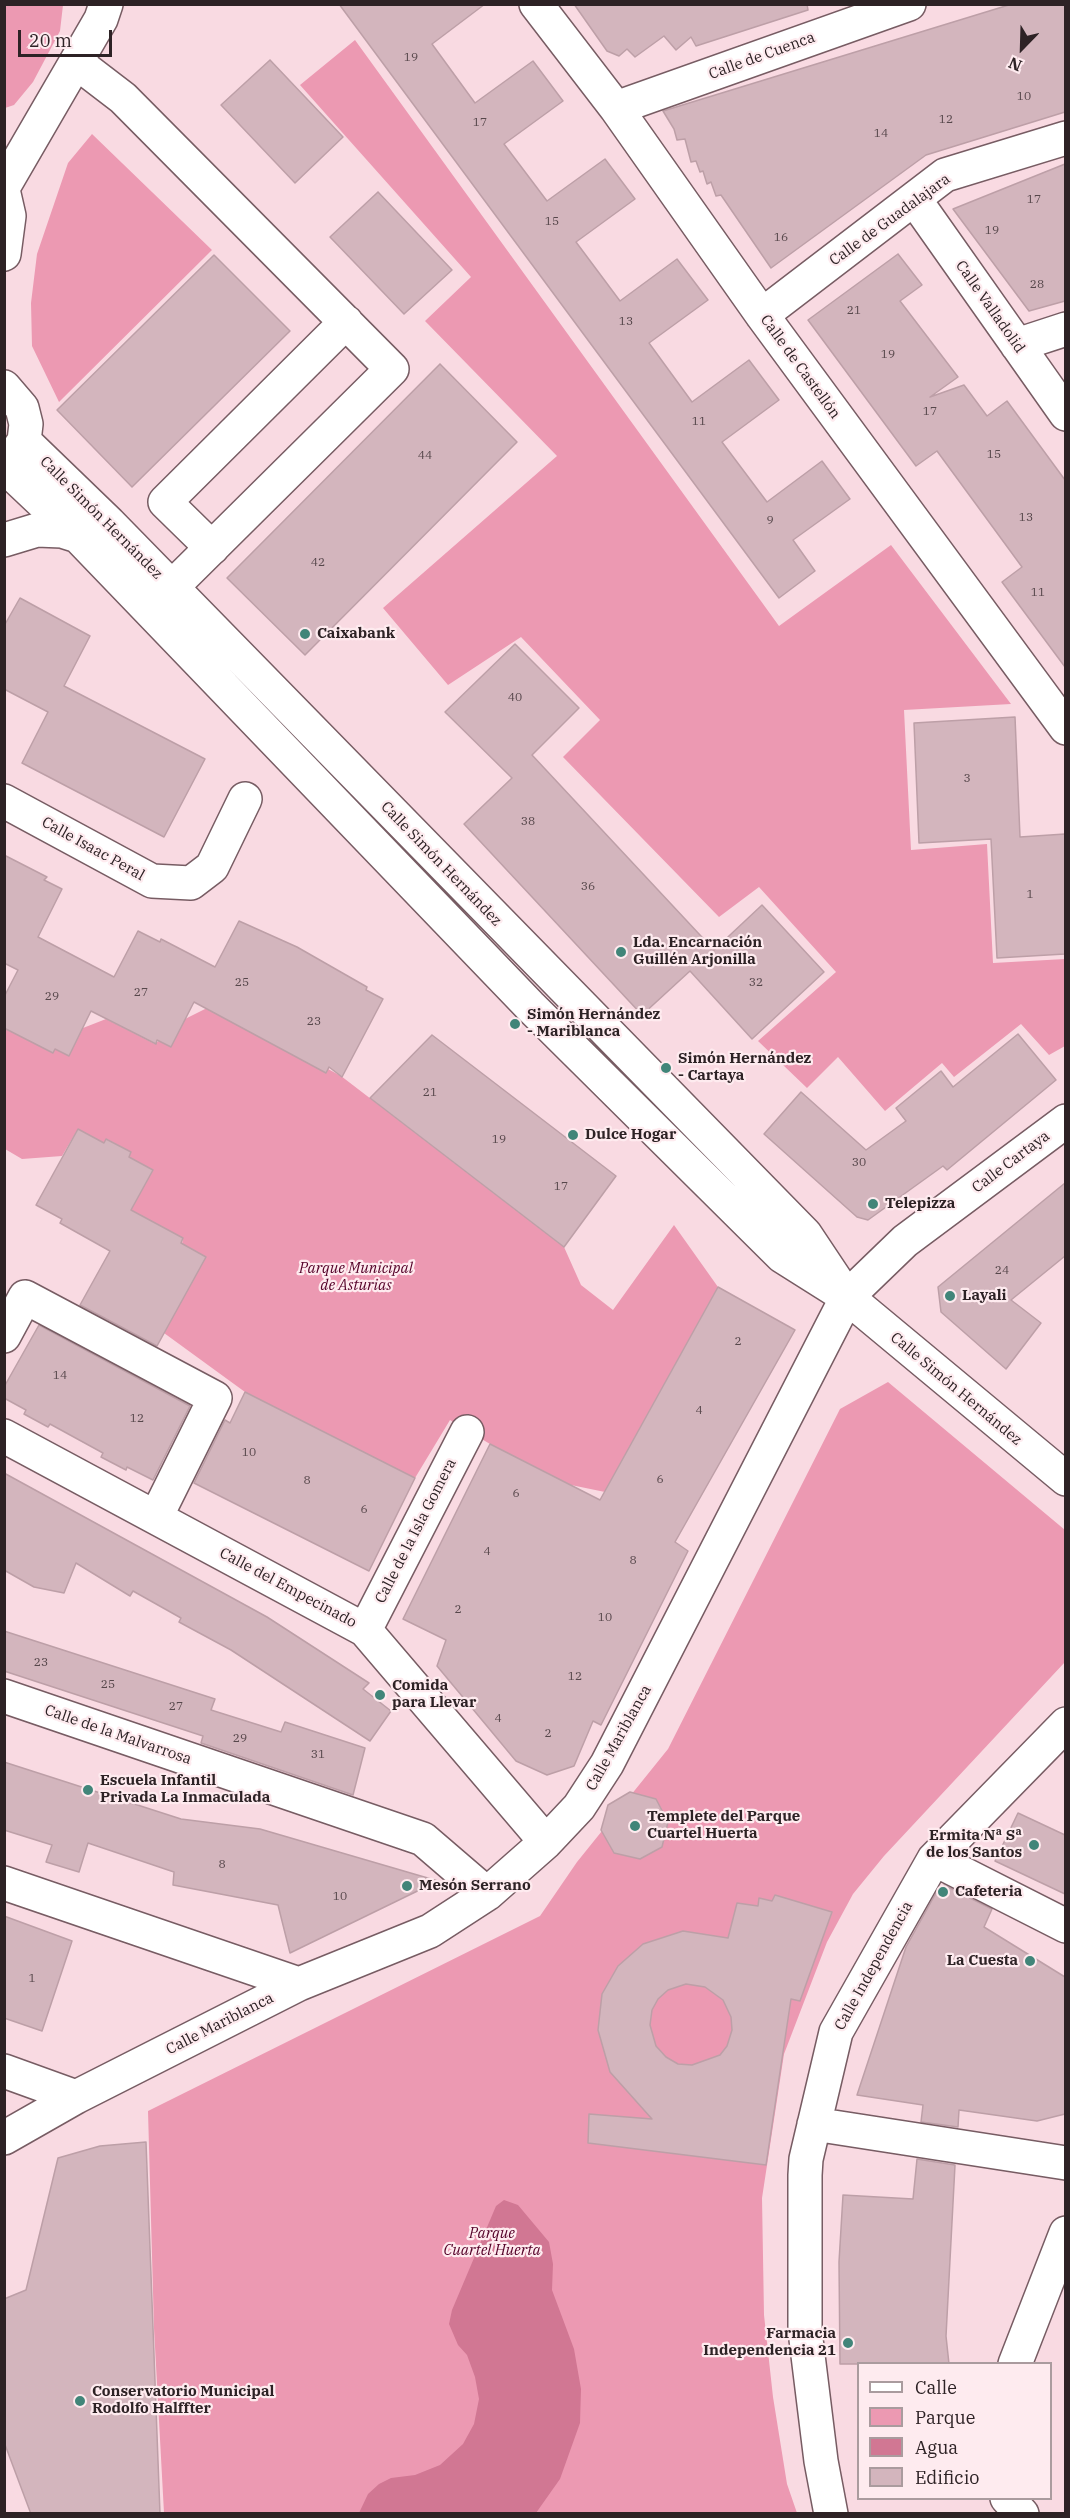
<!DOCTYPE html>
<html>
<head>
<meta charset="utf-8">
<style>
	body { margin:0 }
	#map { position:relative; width:1070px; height:2518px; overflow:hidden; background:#f9dae2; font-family:"IBM Plex Serif",serif }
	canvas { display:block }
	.frame { position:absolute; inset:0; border:6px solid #2d2225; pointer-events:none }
	.legend { position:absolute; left:857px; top:2362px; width:195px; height:138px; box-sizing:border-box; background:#feebef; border:2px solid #aa9b9e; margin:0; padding:8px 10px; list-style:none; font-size:18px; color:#2d2225 }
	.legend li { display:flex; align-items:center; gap:12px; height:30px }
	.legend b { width:30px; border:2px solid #aa9b9e }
	.north { position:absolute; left:992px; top:18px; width:60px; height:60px; -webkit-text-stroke:4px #feebef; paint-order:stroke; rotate:203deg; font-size:16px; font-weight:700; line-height:24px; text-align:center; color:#2d2225 }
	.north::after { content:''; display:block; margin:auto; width:21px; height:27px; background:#2d2225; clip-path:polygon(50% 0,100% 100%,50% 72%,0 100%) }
	.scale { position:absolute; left:18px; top:30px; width:94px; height:27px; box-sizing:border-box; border:3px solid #2d2225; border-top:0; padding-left:8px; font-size:18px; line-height:21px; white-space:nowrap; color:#2d2225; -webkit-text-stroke:4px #feebef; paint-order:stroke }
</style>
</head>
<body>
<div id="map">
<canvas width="1070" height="2518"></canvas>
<div class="frame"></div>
<ul class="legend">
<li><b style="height:8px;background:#fff"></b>Calle</li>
<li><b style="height:16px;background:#ec99b2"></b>Parque</li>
<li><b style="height:16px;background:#d17793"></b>Agua</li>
<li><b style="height:16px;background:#d3b5bd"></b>Edificio</li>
</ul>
<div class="north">N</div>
<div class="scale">20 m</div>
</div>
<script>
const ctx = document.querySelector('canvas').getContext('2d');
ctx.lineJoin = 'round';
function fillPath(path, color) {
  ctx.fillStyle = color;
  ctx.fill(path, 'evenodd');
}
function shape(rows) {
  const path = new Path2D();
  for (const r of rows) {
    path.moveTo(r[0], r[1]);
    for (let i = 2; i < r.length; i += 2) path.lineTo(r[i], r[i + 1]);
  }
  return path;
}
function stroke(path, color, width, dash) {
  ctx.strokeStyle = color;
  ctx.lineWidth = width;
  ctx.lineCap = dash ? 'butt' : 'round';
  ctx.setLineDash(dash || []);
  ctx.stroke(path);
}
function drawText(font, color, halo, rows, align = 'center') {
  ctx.font = font + ' "IBM Plex Serif",serif';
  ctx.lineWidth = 4.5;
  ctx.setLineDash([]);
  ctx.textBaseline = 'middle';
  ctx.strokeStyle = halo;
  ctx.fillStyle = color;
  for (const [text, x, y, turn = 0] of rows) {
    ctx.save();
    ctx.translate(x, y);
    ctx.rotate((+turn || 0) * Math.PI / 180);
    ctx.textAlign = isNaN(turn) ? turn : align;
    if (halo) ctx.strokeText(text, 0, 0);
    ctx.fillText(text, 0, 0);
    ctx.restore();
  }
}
fillPath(shape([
	[5,4,63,5,60,31,33,82,14,105,5,108],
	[355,40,779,626,891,545,1011,704,904,710,911,850,987,844,993,963,1065,959,1065,1046,1049,1055,1021,1024,954,1077,942,1063,885,1111,838,1057,807,1088,758,1041,836,972,759,887,719,917,563,757,600,720,521,637,448,685,383,608,557,456,425,321,471,277,300,85],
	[92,134,212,250,59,402,32,346,31,303,37,254,68,163],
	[207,1008,325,1072,328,1069,341,1076,564,1247,581,1285,613,1310,674,1225,718,1287,605,1492,571,1485,490,1444,450,1420,415,1478,245,1392,164,1333,183,1239,159,1225,128,1215,153,1170,129,1157,131,1152,107,1139,104,1143,78,1129,62,1156,22,1159,5,1149,4,1028,53,1052,55,1049,69,1056,83,1028,106,1019,155,1044,185,1019],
	[888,1382,1065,1530,1065,1662,884,1856,853,1894,827,1942,784,2054,762,2198,764,2315,773,2397,787,2484,797,2513,164,2513,154,2328,148,2111,540,1916,577,1862,668,1749,840,1409]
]), '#ec99b2');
fillPath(shape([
	[504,2200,518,2205,549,2242,553,2264,552,2290,574,2349,581,2389,580,2423,560,2479,536,2513,359,2513,368,2494,379,2484,391,2478,415,2475,440,2465,463,2444,474,2424,479,2399,475,2377,467,2355,458,2345,449,2324,452,2310,496,2206]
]), '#d17793');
const building = shape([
	[339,4,485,4,432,44,475,103,533,61,563,101,504,144,547,201,605,159,635,199,576,242,620,301,677,259,708,300,649,343,692,402,749,360,779,400,722,442,767,502,822,461,850,499,793,540,815,571,779,598,339,4],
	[574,4,807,4,808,10,696,46,691,37,676,50,664,36,635,57,627,49,619,56,607,51,574,4],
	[1012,4,1065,4,1065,112,926,155,771,268,721,195,716,196,711,182,707,184,703,171,700,172,696,161,691,162,685,139,677,140,674,129,663,111,1012,4],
	[270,60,343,137,295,183,221,105,270,60],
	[1065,164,1065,301,1029,311,953,209,1065,164],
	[378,192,452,270,404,314,330,237,378,192],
	[898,254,922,285,900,301,958,377,930,397,964,385,987,416,1007,401,1065,480,1065,667,1002,582,1022,567,937,451,916,466,808,320,898,254],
	[214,255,290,331,132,487,57,410,214,255],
	[440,364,517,442,305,655,227,578,440,364],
	[20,598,90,636,64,686,205,759,164,837,22,763,48,712,4,689,4,626,20,598],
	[515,644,579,708,532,755,714,950,762,905,824,972,752,1039,690,971,642,1015,464,824,512,778,445,712,515,644],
	[1015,717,1020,837,1065,834,1065,954,997,958,991,839,919,843,914,723,1015,717],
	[4,855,47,877,44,880,62,889,38,937,114,977,138,931,160,942,161,939,215,967,239,921,297,947,367,987,366,990,383,999,342,1077,329,1067,326,1073,194,1002,171,1047,157,1040,156,1044,91,1011,69,1056,55,1049,53,1053,4,1028,4,997,18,970,4,963,4,855],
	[1018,1034,1056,1080,947,1170,943,1166,868,1220,857,1217,764,1134,801,1092,866,1150,906,1121,896,1108,941,1071,953,1087,1018,1034],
	[432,1035,616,1176,564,1247,370,1098,432,1035],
	[78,1129,104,1143,106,1139,131,1152,129,1157,153,1170,131,1210,183,1238,181,1243,206,1257,157,1346,80,1305,110,1251,60,1223,62,1219,36,1205,78,1129],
	[1065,1183,1065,1256,1011,1300,1041,1323,1006,1369,941,1312,938,1287,1065,1183],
	[718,1287,795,1330,675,1542,688,1551,601,1725,593,1721,574,1766,547,1775,516,1761,437,1666,446,1640,403,1619,490,1444,600,1500,718,1287],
	[39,1325,190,1406,153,1480,127,1467,126,1470,101,1457,103,1453,50,1424,48,1427,24,1414,26,1410,4,1398,4,1387,39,1325],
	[245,1392,415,1478,369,1571,194,1483,225,1420,230,1423,245,1392],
	[4,1473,267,1617,369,1683,363,1689,391,1711,370,1741,231,1650,179,1622,181,1618,133,1591,130,1596,76,1563,64,1593,34,1587,4,1570,4,1473],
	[4,1631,215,1699,211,1710,281,1732,285,1722,365,1748,353,1795,201,1743,203,1736,4,1671,4,1631],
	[4,1762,181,1819,260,1829,438,1881,290,1953,278,1905,173,1885,174,1872,88,1843,79,1872,46,1862,52,1845,4,1830,4,1762],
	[630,1792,656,1799,668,1822,662,1847,640,1859,614,1853,601,1830,608,1805,630,1792],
	[1018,1813,1065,1835,1065,1894,995,1861,1018,1813],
	[944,1885,992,1909,984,1927,1065,1977,1065,2114,1037,2121,959,2110,958,2127,921,2122,923,2105,857,2095,906,1947,936,1893,944,1885],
	[775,1895,832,1912,800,2001,791,1999,766,2165,588,2143,589,2114,652,2119,610,2072,598,2030,602,1994,618,1966,643,1944,683,1931,728,1938,737,1903,758,1906,759,1898,772,1901,775,1895],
	[686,1984,705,1987,723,2000,731,2017,732,2030,727,2046,720,2055,692,2065,678,2064,666,2057,656,2046,650,2025,652,2010,658,1999,668,1990,686,1984],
	[4,1916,72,1941,42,2031,4,2018,4,1916],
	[146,2142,160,2514,31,2514,4,2442,4,2299,26,2290,58,2158,100,2146,146,2142],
	[917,2159,955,2165,946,2336,949,2364,840,2364,839,2262,843,2195,913,2199,917,2159]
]);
fillPath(building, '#d3b5bd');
stroke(building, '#bd9fa7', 1.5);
const minor = shape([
	[536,4,616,108,762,315,1066,728],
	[76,62,123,98,392,369,171,588],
	[616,108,909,4],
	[4,186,101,19,106,4],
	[4,194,9,216,4,254],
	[915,200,1066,414],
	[762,315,945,175,1066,138],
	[1017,345,1066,329],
	[4,387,22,408,26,424,24,441,11,460],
	[24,441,109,523,805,1234,841,1288],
	[6,468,78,536,530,1006,782,1256,847,1297,1066,1479],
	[4,540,37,530,62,531,78,536],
	[212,548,165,502,346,322],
	[4,801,152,881,191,883,212,867,245,799],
	[4,1336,25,1297,215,1398,156,1517],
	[4,1436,365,1630,546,1842],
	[365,1630,467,1432],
	[4,1696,423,1839,487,1894],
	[934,1859,1066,1926],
	[4,1883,299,1984],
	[4,2071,76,2097],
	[814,2124,1066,2163],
	[4,2138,76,2097,299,1984,430,1931,487,1894,546,1842,579,1807,607,1764,847,1297,905,1241,1066,1121],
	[1015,2364,1066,2233],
	[1007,2498,1022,2514],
	[831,2514,821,2461,805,2331,805,2175,806,2159,836,2032,934,1859,1066,1724]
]);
stroke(minor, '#775c63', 36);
stroke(minor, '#fff', 33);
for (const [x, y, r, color] of [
	[305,634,6,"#418579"],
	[621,952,6,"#418579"],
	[515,1024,6,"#418579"],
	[666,1068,6,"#418579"],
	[573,1135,6,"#418579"],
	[873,1204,6,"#418579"],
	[950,1296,6,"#418579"],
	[380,1695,6,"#418579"],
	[88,1790,6,"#418579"],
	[635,1826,6,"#418579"],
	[1034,1845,6,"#418579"],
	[407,1886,6,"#418579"],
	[943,1892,6,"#418579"],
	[1030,1961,6,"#418579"],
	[848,2343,6,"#418579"],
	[80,2401,6,"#418579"]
]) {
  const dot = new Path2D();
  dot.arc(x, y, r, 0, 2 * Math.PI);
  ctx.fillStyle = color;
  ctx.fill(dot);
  stroke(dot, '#feebef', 2);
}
drawText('12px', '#56474b', null, [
	["19",411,58],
	["10",1024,97],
	["12",946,120],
	["17",480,123],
	["14",881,134],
	["17",1034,200],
	["15",552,222],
	["19",992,231],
	["16",781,238],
	["28",1037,285],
	["21",854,311],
	["13",626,322],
	["19",888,355],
	["17",930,412],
	["11",699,422],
	["15",994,455],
	["44",425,456],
	["13",1026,518],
	["9",770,521],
	["42",318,563],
	["11",1038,593],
	["40",515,698],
	["3",967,779],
	["38",528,822],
	["36",588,887],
	["1",1030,895],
	["25",242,983],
	["32",756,983],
	["27",141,993],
	["29",52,997],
	["23",314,1022],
	["21",430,1093],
	["19",499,1140],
	["30",859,1163],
	["17",561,1187],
	["24",1002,1271],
	["2",738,1342],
	["14",60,1376],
	["4",699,1411],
	["12",137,1419],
	["10",249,1453],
	["6",660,1480],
	["8",307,1481],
	["6",516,1494],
	["6",364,1510],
	["4",487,1552],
	["8",633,1561],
	["2",458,1610],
	["10",605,1618],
	["23",41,1663],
	["12",575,1677],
	["25",108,1685],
	["27",176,1707],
	["4",498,1719],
	["2",548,1734],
	["29",240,1739],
	["31",318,1755],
	["8",222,1865],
	["10",340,1897],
	["1",32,1979]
]);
drawText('15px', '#2d2225', '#feebef', [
	["Calle de Cuenca",762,56,-20],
	["Calle de Guadalajara",890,220,-36],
	["Calle Valladolid",990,307,55],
	["Calle de Castellón",800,367,54],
	["Calle Simón Hernández",101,518,45],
	["Calle Isaac Peral",93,849,29],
	["Calle Simón Hernández",441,864,46],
	["Calle Cartaya",1011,1162,-37],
	["Calle Simón Hernández",956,1389,40],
	["Calle de la Isla Gomera",416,1531,-63],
	["Calle del Empecinado",288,1588,28],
	["Calle de la Malvarrosa",118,1735,19],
	["Calle Mariblanca",619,1738,-61],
	["Calle Independencia",874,1966,-61],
	["Calle Mariblanca",220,2024,-27]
]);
drawText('bold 15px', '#2d2225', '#feebef', [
	["Caixabank",317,634],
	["Lda. Encarnación",633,943],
	["Guillén Arjonilla",633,960],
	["Simón Hernández",527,1015],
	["- Mariblanca",527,1032],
	["Simón Hernández",678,1059],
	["- Cartaya",678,1076],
	["Dulce Hogar",585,1135],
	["Telepizza",885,1204],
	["Layali",962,1296],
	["Comida",392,1686],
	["para Llevar",392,1703],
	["Escuela Infantil",100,1781],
	["Privada La Inmaculada",100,1798],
	["Templete del Parque",647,1817],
	["Cuartel Huerta",647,1834],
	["Ermita Nª Sª",1022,1836,"right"],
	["de los Santos",1022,1853,"right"],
	["Mesón Serrano",419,1886],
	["Cafeteria",955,1892],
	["La Cuesta",1018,1961,"right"],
	["Farmacia",836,2334,"right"],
	["Independencia 21",836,2351,"right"],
	["Conservatorio Municipal",92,2392],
	["Rodolfo Halffter",92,2409]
], 'left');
drawText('italic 15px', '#540128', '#feebef', [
	["Parque Municipal",356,1269],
	["de Asturias",356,1286],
	["Parque",492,2234],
	["Cuartel Huerta",492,2251]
]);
</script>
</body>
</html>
